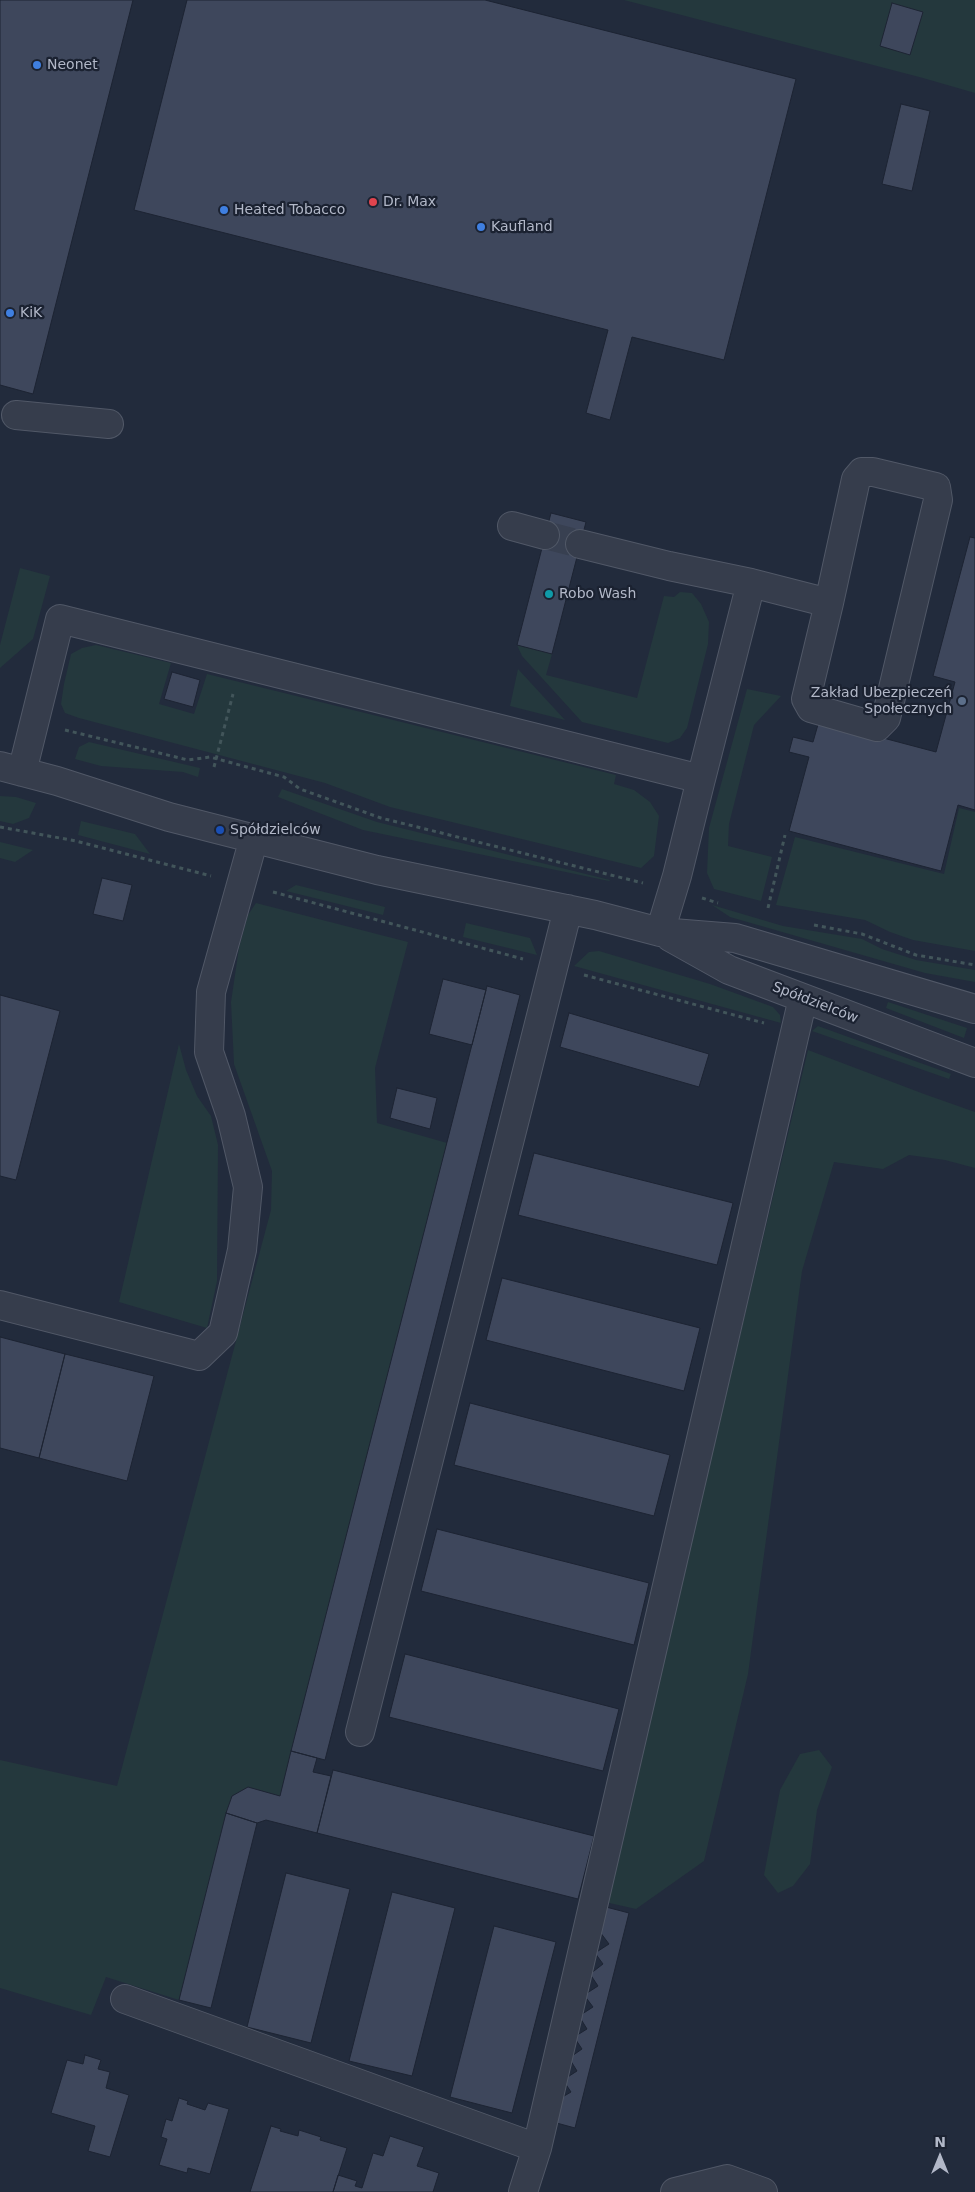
<!DOCTYPE html>
<html>
<head>
<meta charset="utf-8">
<style>
	body { margin:0 }
	#map { position:relative; width:975px; height:2192px; overflow:hidden; background:#222b3c; font-family:"DejaVu Sans",sans-serif }
	canvas { display:block }
	.north { position:absolute; left:915px; top:2132px; width:50px; height:50px; -webkit-text-stroke:4px #1b2231; paint-order:stroke; rotate:0deg; font-size:14px; font-weight:700; line-height:20px; text-align:center; color:#b2b8c8 }
	.north::after { content:''; display:block; margin:auto; width:18px; height:22px; background:#b2b8c8; clip-path:polygon(50% 0,100% 100%,50% 72%,0 100%) }
</style>
</head>
<body>
<div id="map">
<canvas width="975" height="2192"></canvas>
<div class="north">N</div>
</div>
<script>
const ctx = document.querySelector('canvas').getContext('2d');
ctx.lineJoin = 'round';
function fillPath(path, color) {
  ctx.fillStyle = color;
  ctx.fill(path, 'evenodd');
}
function shape(rows) {
  const path = new Path2D();
  for (const r of rows) {
    path.moveTo(r[0], r[1]);
    for (let i = 2; i < r.length; i += 2) path.lineTo(r[i], r[i + 1]);
  }
  return path;
}
function stroke(path, color, width, dash) {
  ctx.strokeStyle = color;
  ctx.lineWidth = width;
  ctx.lineCap = dash ? 'butt' : 'round';
  ctx.setLineDash(dash || []);
  ctx.stroke(path);
}
function drawText(font, color, halo, rows, align = 'center') {
  ctx.font = font + ' "DejaVu Sans",sans-serif';
  ctx.lineWidth = 4.5;
  ctx.setLineDash([]);
  ctx.textBaseline = 'middle';
  ctx.strokeStyle = halo;
  ctx.fillStyle = color;
  for (const [text, x, y, turn = 0] of rows) {
    ctx.save();
    ctx.translate(x, y);
    ctx.rotate((+turn || 0) * Math.PI / 180);
    ctx.textAlign = isNaN(turn) ? turn : align;
    if (halo) ctx.strokeText(text, 0, 0);
    ctx.fillText(text, 0, 0);
    ctx.restore();
  }
}
fillPath(shape([
	[624,0,975,0,975,93,923,78],
	[20,568,50,576,33,639,0,668,0,645],
	[680,592,692,593,701,604,709,622,708,644,687,728,680,738,668,743,582,722,522,656,517,645,552,654,546,675,637,698,664,596,674,597],
	[96,645,171,663,159,704,194,714,207,674,616,775,614,784,634,790,650,802,659,816,654,856,641,868,390,807,325,783,79,718,65,713,61,704,64,684,71,654,82,648],
	[518,669,565,720,510,706],
	[747,689,781,696,754,725,729,824,728,846,772,857,761,901,714,889,707,873,709,828],
	[89,742,200,768,198,777,183,772,101,766,75,759,79,747],
	[282,789,377,822,610,880,609,881,363,830,278,797],
	[0,796,16,797,36,803,29,818,13,824,0,821],
	[959,808,975,812,975,951,913,940,890,932,865,920,776,905,795,837,944,874],
	[81,821,135,834,150,854,78,835],
	[0,842,33,850,15,862,0,858],
	[296,885,385,907,383,915,286,891],
	[256,903,408,942,375,1068,377,1123,447,1143,280,1796,248,1787,232,1796,179,2000,106,1977,91,2015,0,1988,0,1760,117,1786,271,1210,272,1171,234,1064,231,1002,239,948,248,915],
	[712,905,783,926,862,939,882,949,916,960,975,970,975,982,925,973,730,917],
	[466,923,530,938,537,955,463,937],
	[599,951,710,984,773,1007,780,1015,781,1023,574,966,589,952],
	[888,1002,967,1028,964,1038,886,1008],
	[818,1026,951,1074,949,1079,812,1031],
	[179,1044,186,1070,197,1096,211,1116,218,1145,217,1281,207,1328,119,1302],
	[808,1050,924,1094,975,1112,975,1168,945,1160,909,1155,883,1169,834,1162,802,1271,748,1674,704,1861,636,1909,605,1902],
	[819,1750,832,1767,817,1810,810,1864,793,1886,778,1893,764,1875,780,1790,800,1754]
]), '#24383d');
const building = shape([
	[0,0,133,0,33,394,0,385,0,0],
	[187,0,485,0,796,79,724,360,632,337,610,420,586,413,608,330,134,210,187,0],
	[892,3,923,12,910,55,880,46,892,3],
	[901,104,930,111,912,191,882,184,901,104],
	[551,513,586,522,552,654,517,645,551,513],
	[970,537,975,538,975,810,958,805,941,871,789,831,809,757,789,752,793,737,813,742,819,721,936,752,955,682,933,676,970,537],
	[172,672,200,680,193,707,164,699,172,672],
	[102,878,132,885,123,921,93,914,102,878],
	[443,979,486,990,472,1045,429,1034,443,979],
	[487,986,520,995,325,1760,291,1751,487,986],
	[0,995,60,1011,16,1180,0,1176,0,995],
	[569,1013,709,1054,699,1087,560,1047,569,1013],
	[397,1088,437,1098,430,1129,390,1118,397,1088],
	[534,1153,733,1203,717,1265,518,1215,534,1153],
	[502,1278,700,1328,684,1391,486,1340,502,1278],
	[0,1337,65,1354,39,1458,0,1448,0,1337],
	[65,1354,154,1376,127,1481,39,1458,65,1354],
	[470,1403,670,1455,654,1516,454,1465,470,1403],
	[437,1529,649,1583,634,1645,421,1591,437,1529],
	[405,1654,619,1709,603,1771,389,1717,405,1654],
	[291,1751,317,1758,313,1772,331,1776,317,1833,266,1820,257,1823,226,1813,232,1796,248,1787,280,1796,291,1751],
	[333,1770,594,1836,578,1899,317,1833,333,1770],
	[226,1813,257,1823,211,2008,179,2000,226,1813],
	[286,1873,350,1889,311,2043,247,2027,286,1873],
	[392,1892,455,1908,412,2076,349,2061,392,1892],
	[606,1907,629,1913,575,2128,553,2122,559,2099,571,2092,563,2080,577,2071,569,2058,582,2049,574,2037,587,2029,579,2016,593,2007,584,1995,598,1986,590,1974,603,1964,595,1953,609,1944,600,1932,606,1907],
	[494,1926,556,1942,512,2113,450,2097,494,1926],
	[85,2055,101,2060,98,2069,110,2072,106,2088,129,2095,110,2157,88,2151,95,2126,51,2113,67,2060,83,2064,85,2055],
	[179,2098,188,2101,187,2104,205,2110,208,2103,229,2109,210,2174,188,2168,187,2173,159,2165,167,2139,161,2137,166,2119,172,2121,179,2098],
	[271,2126,281,2129,280,2131,298,2136,299,2130,321,2137,320,2140,347,2148,333,2192,250,2192,271,2126],
	[390,2136,424,2147,417,2166,439,2173,433,2192,333,2192,338,2175,357,2181,355,2186,362,2188,373,2153,383,2156,390,2136]
]);
fillPath(building, '#3e475c');
stroke(building, '#1d2433', 1);
stroke(shape([
	[545,535,580,544]
]), '#384051', 28, [28, 14]);
const minor = shape([
	[16,415,109,424],
	[862,472,873,472,936,487,938,500,886,718,877,727,811,708,806,699,829,603,856,479,862,472],
	[512,526,545,535],
	[580,544,669,566,751,583],
	[0,766,57,781,169,817,377,870,595,915,660,932,735,938,975,1009],
	[22,772,60,619,701,779,677,876,660,932],
	[701,779,751,583,829,603],
	[670,937,729,970,975,1063],
	[0,1305,199,1356,223,1333,242,1250,248,1187,231,1116,209,1052,211,992,254,838],
	[360,1732,568,909],
	[125,1999,537,2148,523,2192],
	[537,2148,803,998],
	[675,2192,727,2179,763,2192]
]);
stroke(minor, '#515867', 30);
stroke(shape([
	[65,730,188,760,210,757,284,777,300,789,381,818,643,883],
	[214,767,233,694],
	[0,827,76,841,211,876],
	[273,892,523,959],
	[702,898,718,903],
	[768,908,785,835],
	[814,925,862,934,916,955,975,965],
	[584,975,764,1023]
]), '#42555a', 3, [4, 4]);
stroke(minor, '#363d4c', 28);
for (const [x, y, r, color] of [
	[37,65,5,"#3f7fe0"],
	[373,202,5,"#e0444e"],
	[224,210,5,"#3f7fe0"],
	[481,227,5,"#3f7fe0"],
	[10,313,5,"#3f7fe0"],
	[549,594,5,"#0f9aa8"],
	[962,701,5,"#5c6f8a"],
	[220,830,5,"#1a4fb4"]
]) {
  const dot = new Path2D();
  dot.arc(x, y, r, 0, 2 * Math.PI);
  ctx.fillStyle = color;
  ctx.fill(dot);
  stroke(dot, '#1b2231', 2);
}
drawText('14px', '#b2b8c8', '#1b2231', [
	["Neonet",47,65],
	["Dr. Max",383,202],
	["Heated Tobacco",234,210],
	["Kaufland",491,227],
	["KiK",20,313],
	["Robo Wash",559,594],
	["Zakład Ubezpieczeń",952,693,"right"],
	["Społecznych",952,709,"right"],
	["Spółdzielców",230,830]
], 'left');
drawText('14px', '#b2b8c8', '#1b2231', [
	["Spółdzielców",815,1003,21]
]);
</script>
</body>
</html>
